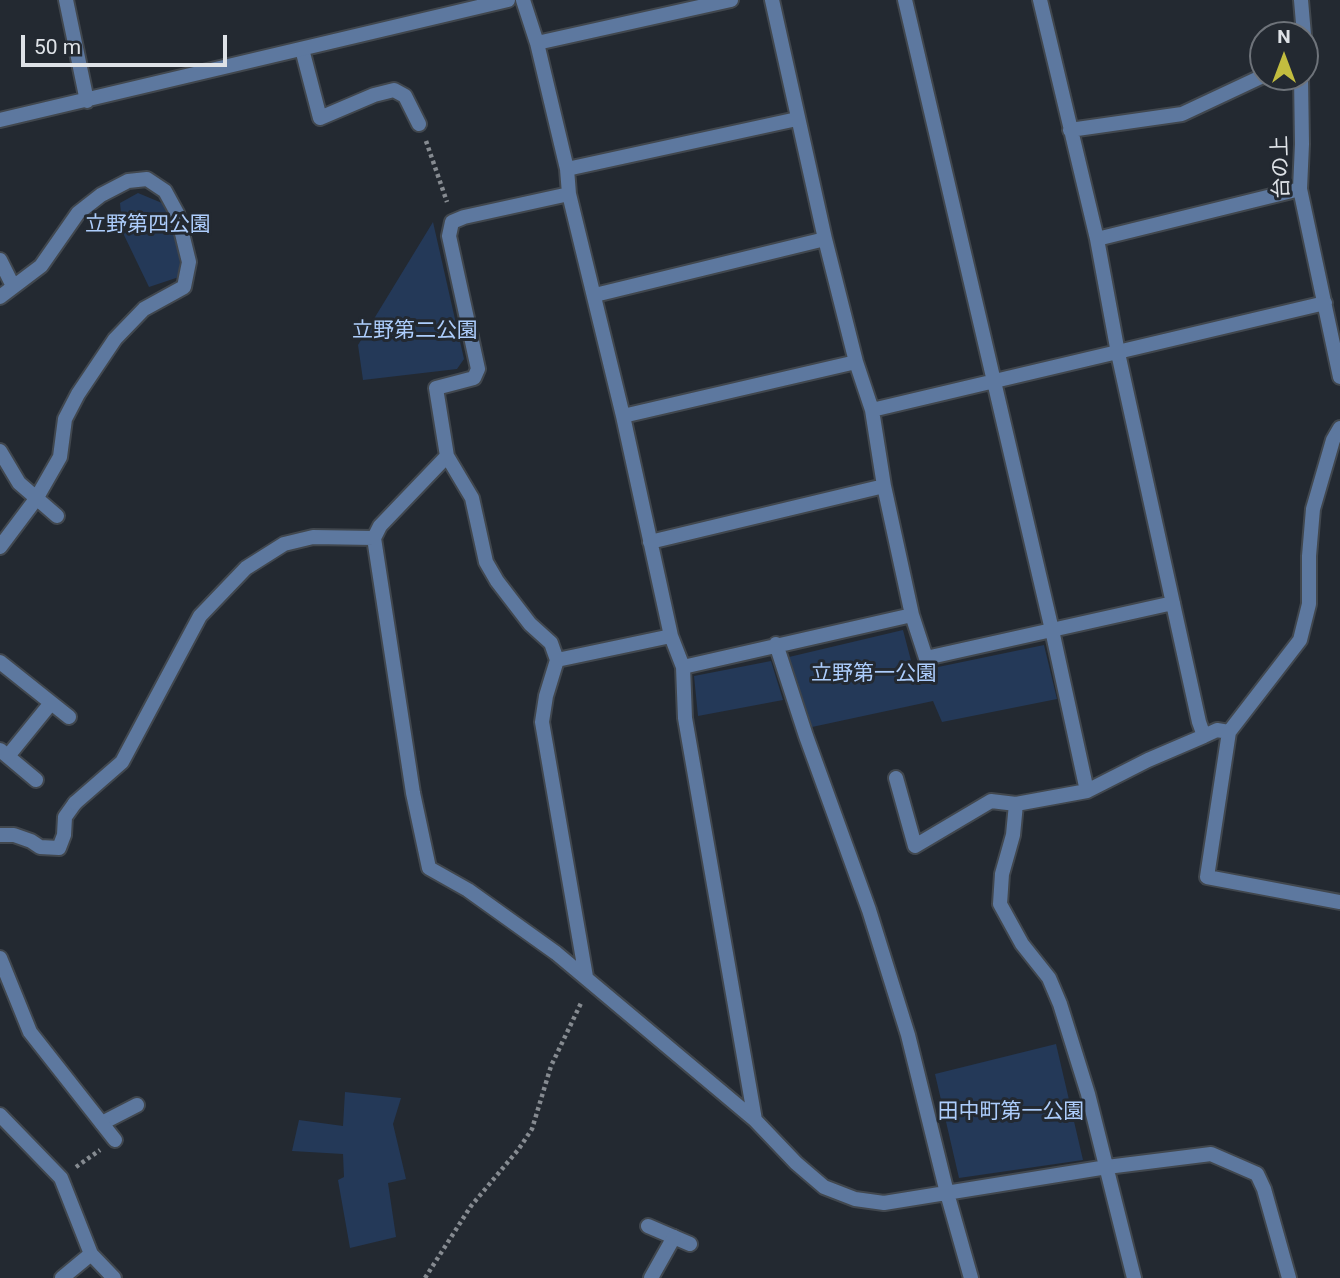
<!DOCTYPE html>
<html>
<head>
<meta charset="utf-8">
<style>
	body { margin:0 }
	#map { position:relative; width:1340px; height:1278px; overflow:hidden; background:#232931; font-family:Roboto,sans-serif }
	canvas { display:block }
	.north { position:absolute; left:1249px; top:21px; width:70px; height:70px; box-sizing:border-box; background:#232931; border:2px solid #6e737a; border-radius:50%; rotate:0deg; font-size:19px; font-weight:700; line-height:28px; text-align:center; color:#dee2e7 }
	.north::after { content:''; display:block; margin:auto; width:24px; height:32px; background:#c2bd3f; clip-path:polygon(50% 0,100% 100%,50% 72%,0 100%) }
	.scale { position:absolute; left:21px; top:35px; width:206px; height:32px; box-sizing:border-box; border:4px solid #dee2e7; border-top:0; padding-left:9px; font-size:21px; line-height:24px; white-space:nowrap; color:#dee2e7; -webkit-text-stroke:5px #232931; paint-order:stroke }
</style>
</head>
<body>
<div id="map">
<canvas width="1340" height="1278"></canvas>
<div class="north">N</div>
<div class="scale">50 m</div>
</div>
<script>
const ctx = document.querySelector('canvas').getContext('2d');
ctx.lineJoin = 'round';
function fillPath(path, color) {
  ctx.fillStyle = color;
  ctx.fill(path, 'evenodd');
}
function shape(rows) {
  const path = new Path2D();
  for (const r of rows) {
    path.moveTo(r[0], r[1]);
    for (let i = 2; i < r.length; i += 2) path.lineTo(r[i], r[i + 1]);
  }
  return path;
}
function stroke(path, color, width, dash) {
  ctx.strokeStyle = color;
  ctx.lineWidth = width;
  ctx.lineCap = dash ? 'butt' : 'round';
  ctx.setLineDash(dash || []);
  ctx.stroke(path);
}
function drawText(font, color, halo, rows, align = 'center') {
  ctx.font = font + ' Roboto,"Noto Sans JP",sans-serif';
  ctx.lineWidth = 6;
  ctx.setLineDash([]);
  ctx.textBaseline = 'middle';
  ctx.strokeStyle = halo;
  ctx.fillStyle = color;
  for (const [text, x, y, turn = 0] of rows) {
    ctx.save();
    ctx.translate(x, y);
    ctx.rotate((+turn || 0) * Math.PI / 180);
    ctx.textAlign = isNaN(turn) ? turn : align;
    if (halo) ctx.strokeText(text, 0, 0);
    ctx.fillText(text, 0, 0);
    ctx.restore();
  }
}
fillPath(shape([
	[138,193,162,203,174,217,180,263,179,277,149,287,123,233,120,203],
	[433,222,464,359,457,369,363,380,358,345],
	[903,630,914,672,1044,645,1057,699,942,722,933,701,812,727,789,657],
	[771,661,783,700,698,716,694,676],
	[1056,1044,1083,1160,959,1178,935,1074],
	[345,1092,401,1098,393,1124,406,1179,388,1183,396,1237,350,1248,338,1180,344,1177,343,1154,292,1151,299,1120,343,1126]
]), '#243958');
const lane = shape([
	[1301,0,1304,35],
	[302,49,320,118,374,95,394,90,405,96,419,124],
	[0,835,14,835,31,841,40,847,59,848,64,835,65,817,75,803],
	[102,1123,137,1105],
	[648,1226,690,1244]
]);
const street = shape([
	[66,0,87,101],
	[523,0,537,43,567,169,569,194,623,416,671,636,683,667,685,718,755,1120],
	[772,0,825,239,856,362,872,410,884,486,912,615,926,658,1173,603],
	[905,0,1052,630,1087,791],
	[1040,0,1097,239,1118,353,1199,722,1204,736],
	[537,43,731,0],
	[1301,77,1302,144,1300,189,1340,377],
	[0,120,508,0],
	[1070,130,1182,114,1263,76],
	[567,169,797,119],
	[1097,239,1300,189],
	[0,260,13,286],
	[595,295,825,239],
	[0,297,41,266,78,213,101,195,128,181,147,179,165,191,177,213,189,262,184,287,144,309,115,339,78,394,65,419,60,457,36,499,0,547],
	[872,410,1325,303],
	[623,416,856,362],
	[0,451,19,483,57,516],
	[447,456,436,388,474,378,478,369,449,236,452,222,464,217,569,194],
	[374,538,413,793,429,868,468,890,556,953,755,1120,796,1163,824,1187,855,1199,884,1203,1107,1167,1211,1154,1257,1174,1264,1189,1289,1278],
	[650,542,884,486],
	[776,644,806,736,869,910,908,1035,947,1193,971,1278],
	[557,660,671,636],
	[0,662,69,717],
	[683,667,912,615],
	[1229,732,1207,877,1340,902],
	[0,750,36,780],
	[8,756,51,703],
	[896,778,915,846,991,801,1016,804,1087,791,1148,760,1204,736,1217,730,1229,732,1300,640,1309,604,1309,556,1313,509,1333,440,1340,428],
	[75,803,122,762,200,616,246,568,284,544,313,537,374,538,380,526,447,456,472,498,486,562,497,581,530,624,551,643,557,660,546,696,542,722,586,977],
	[1016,804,1013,835,1002,874,1000,904,1022,944,1049,978,1060,1004,1088,1094,1134,1278],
	[0,958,30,1032,115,1140],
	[0,1115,61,1178,91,1254,114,1278],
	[62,1278,91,1254],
	[651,1278,674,1237]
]);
stroke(lane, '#41474e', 18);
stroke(street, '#41474e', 18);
stroke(shape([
	[426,141,447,202],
	[76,1167,100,1150],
	[425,1278,471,1206,518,1150,532,1129,551,1066,582,1001]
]), '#868b91', 4.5, [3.5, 3.5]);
stroke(lane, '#5d789f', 14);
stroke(street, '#5d789f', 14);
drawText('21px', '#dee2e7', '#232931', [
	["台の上",1282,167,-92]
]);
drawText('21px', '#adcdfc', '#232931', [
	["立野第四公園",148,226],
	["立野第二公園",415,332],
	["立野第一公園",874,675],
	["田中町第一公園",1011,1113]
]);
</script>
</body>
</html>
